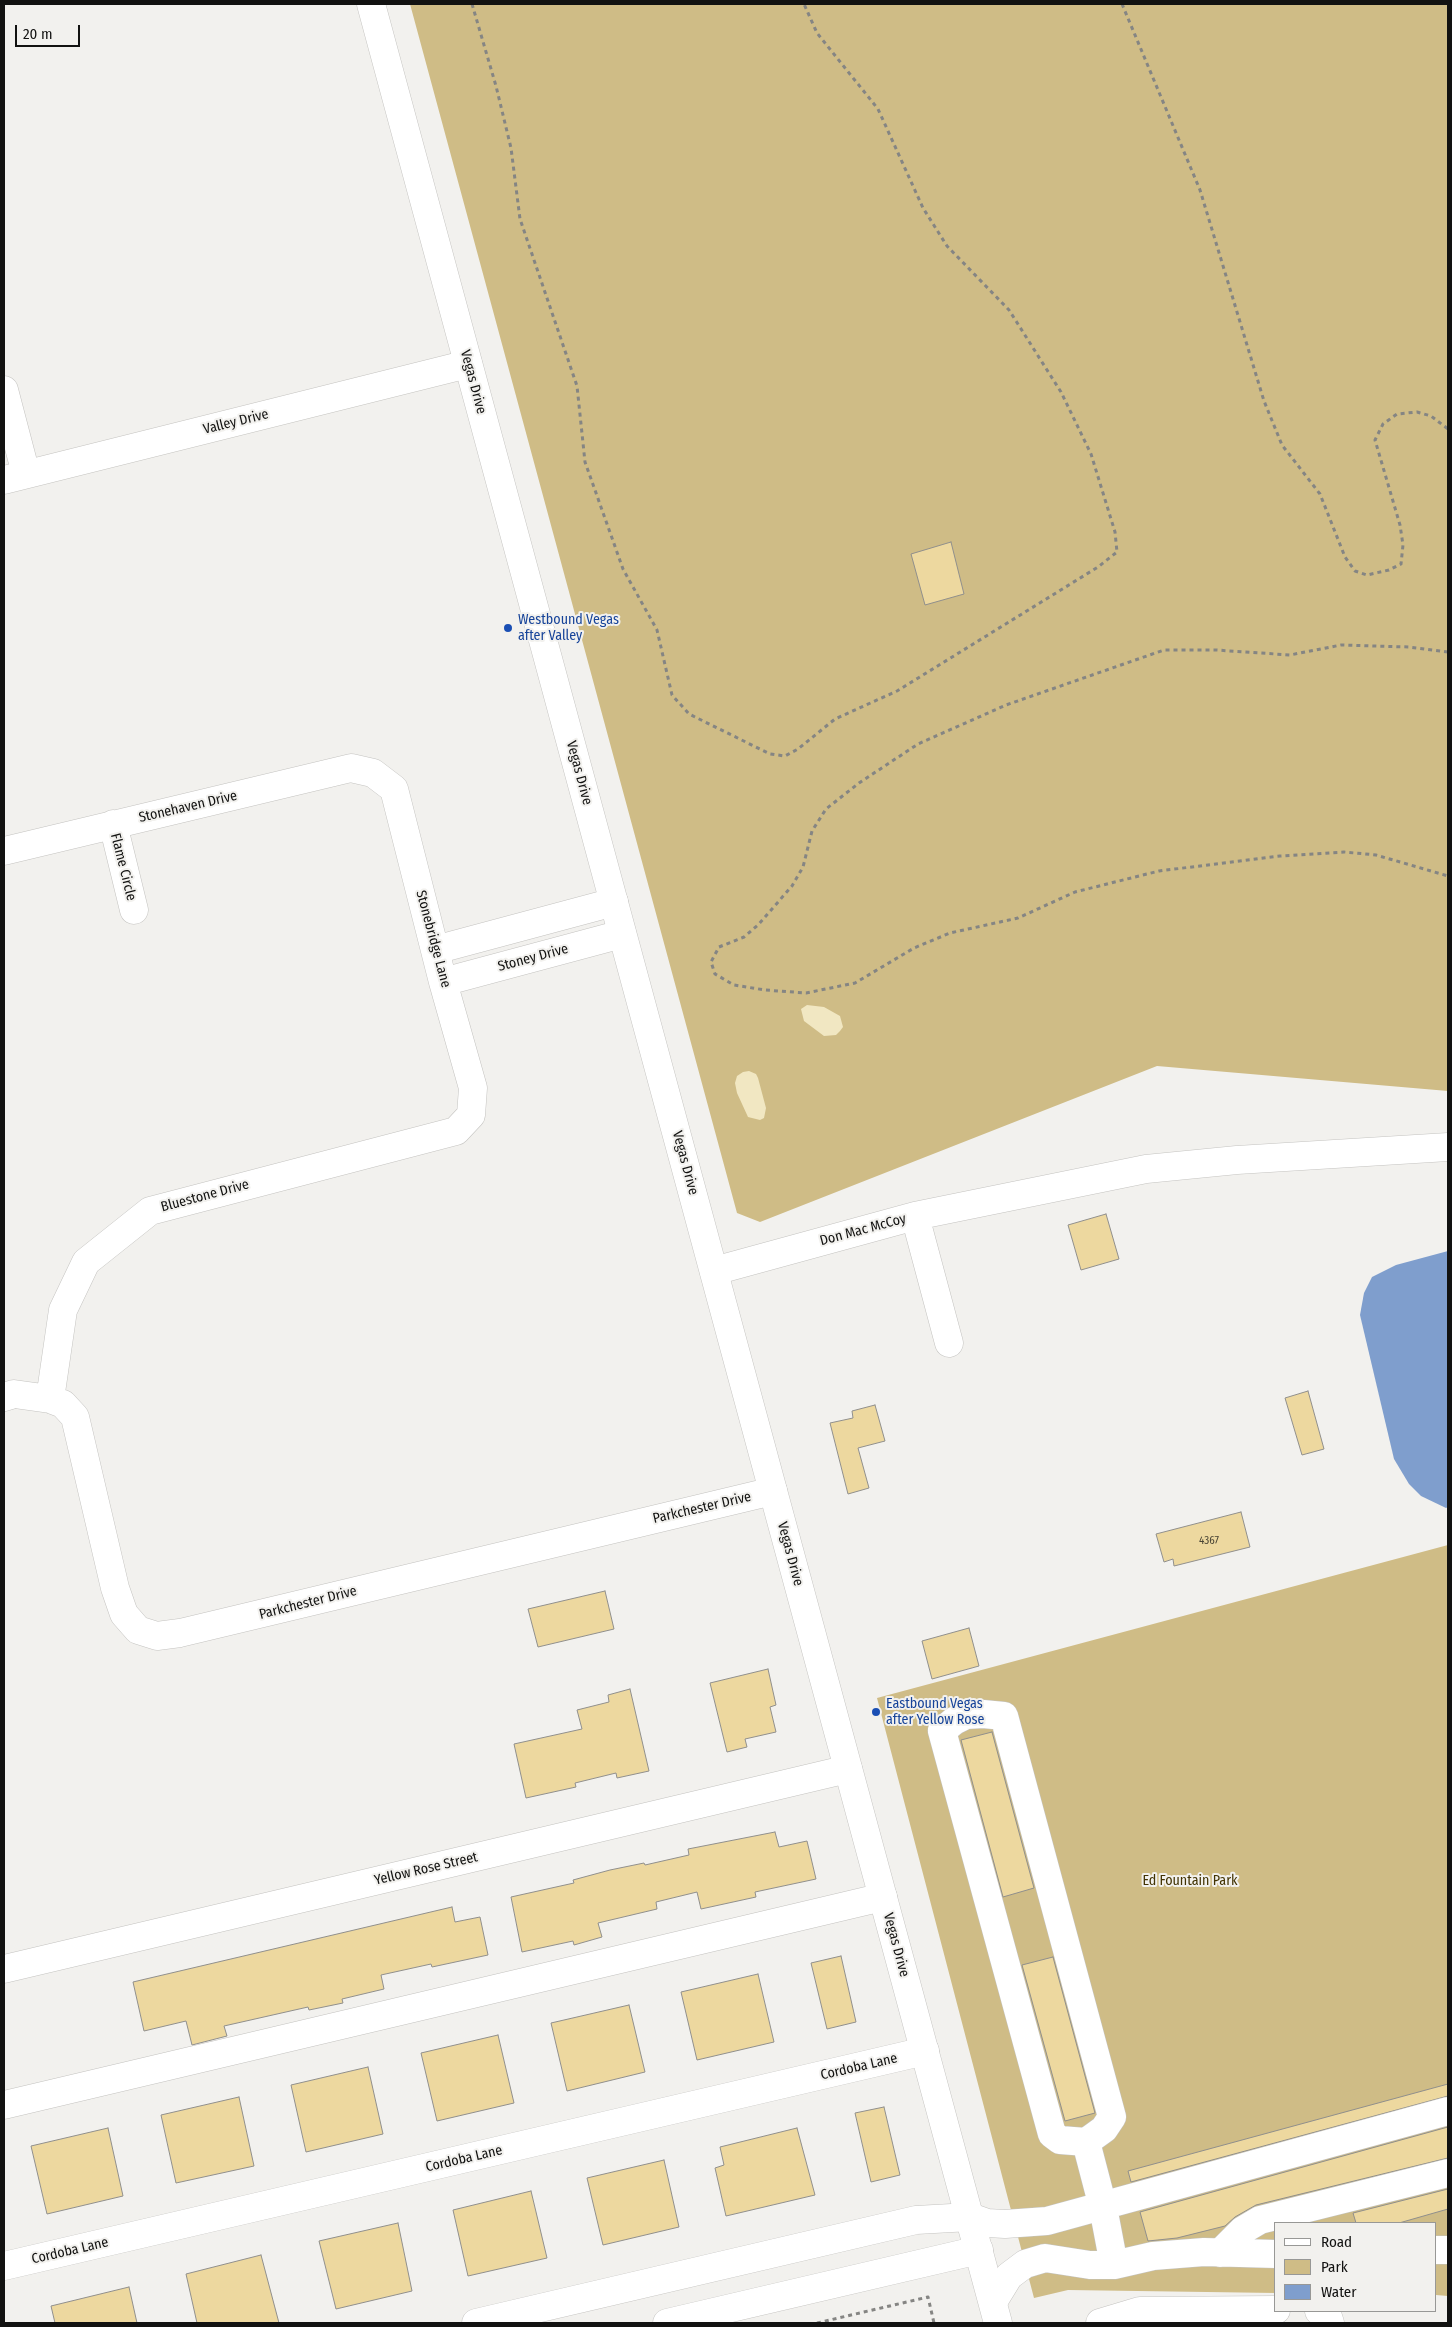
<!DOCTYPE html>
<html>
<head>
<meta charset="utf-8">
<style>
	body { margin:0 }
	#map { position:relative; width:1452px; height:2327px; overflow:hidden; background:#f2f1ee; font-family:"Fira Sans Condensed",sans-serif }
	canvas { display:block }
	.frame { position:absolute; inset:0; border:5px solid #121211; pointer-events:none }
	.legend { position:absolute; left:1274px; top:2222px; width:162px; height:90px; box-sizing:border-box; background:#f2f1ee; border:1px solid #989896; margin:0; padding:6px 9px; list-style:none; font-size:15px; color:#121211 }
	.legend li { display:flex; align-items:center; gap:10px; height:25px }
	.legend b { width:25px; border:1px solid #989896 }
	.scale { position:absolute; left:15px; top:25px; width:65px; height:22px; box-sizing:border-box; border:2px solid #121211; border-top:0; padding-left:6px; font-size:15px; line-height:18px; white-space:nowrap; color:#121211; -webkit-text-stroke:4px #f2f1ee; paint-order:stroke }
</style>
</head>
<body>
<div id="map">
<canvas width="1452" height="2327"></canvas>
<div class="frame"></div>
<ul class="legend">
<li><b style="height:6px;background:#fff"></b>Road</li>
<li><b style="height:14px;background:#cfbc86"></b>Park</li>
<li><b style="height:14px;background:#7f9ecd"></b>Water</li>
</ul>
<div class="scale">20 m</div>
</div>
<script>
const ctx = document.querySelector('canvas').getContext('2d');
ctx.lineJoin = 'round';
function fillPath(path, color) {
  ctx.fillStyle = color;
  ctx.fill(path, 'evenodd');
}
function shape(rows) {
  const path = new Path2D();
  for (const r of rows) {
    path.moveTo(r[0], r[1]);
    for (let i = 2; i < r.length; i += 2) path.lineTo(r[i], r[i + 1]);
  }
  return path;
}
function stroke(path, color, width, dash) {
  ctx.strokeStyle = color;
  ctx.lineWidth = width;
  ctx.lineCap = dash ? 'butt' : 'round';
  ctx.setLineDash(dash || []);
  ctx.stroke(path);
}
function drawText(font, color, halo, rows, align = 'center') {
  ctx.font = font + ' "Fira Sans Condensed",sans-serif';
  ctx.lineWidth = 4;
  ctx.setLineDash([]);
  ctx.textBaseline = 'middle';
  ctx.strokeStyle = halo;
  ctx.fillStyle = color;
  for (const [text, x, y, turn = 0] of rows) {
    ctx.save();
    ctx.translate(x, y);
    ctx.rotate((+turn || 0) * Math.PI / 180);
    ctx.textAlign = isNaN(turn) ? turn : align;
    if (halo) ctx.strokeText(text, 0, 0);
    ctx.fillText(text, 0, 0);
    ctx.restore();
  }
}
fillPath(shape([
	[410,4,1448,4,1448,1091,1157,1066,760,1222,737,1213],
	[1448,1545,1448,2296,1436,2295,1436,2223,1276,2223,1276,2293,1068,2290,1034,2298,877,1698]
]), '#cfbc86');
fillPath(shape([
	[807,1005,824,1007,840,1016,843,1027,840,1031,836,1035,824,1036,804,1021,801,1009],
	[749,1071,756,1074,758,1078,766,1108,764,1118,760,1120,748,1117,737,1093,735,1083,737,1076,743,1072]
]), '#f1e7c2');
fillPath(shape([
	[1448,1251,1448,1507,1446,1508,1421,1496,1409,1484,1394,1459,1360,1315,1364,1293,1372,1277,1396,1265]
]), '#7f9ecd');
const building = shape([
	[951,542,964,594,925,605,911,554,951,542],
	[1106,1214,1119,1259,1081,1270,1068,1225,1106,1214],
	[1308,1391,1324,1449,1302,1455,1285,1398,1308,1391],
	[875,1405,885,1441,858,1448,869,1488,848,1494,830,1423,853,1418,852,1411,875,1405],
	[1241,1512,1250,1547,1174,1566,1173,1559,1164,1562,1156,1534,1241,1512],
	[605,1591,614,1629,538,1647,528,1609,605,1591],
	[969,1628,979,1666,932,1679,922,1641,969,1628],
	[768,1669,776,1705,770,1707,776,1732,745,1739,747,1747,727,1752,710,1683,768,1669],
	[630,1689,649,1771,617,1778,616,1773,575,1783,576,1787,526,1798,514,1744,582,1729,577,1710,609,1702,608,1695,630,1689],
	[992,1732,1034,1888,1003,1897,961,1740,992,1732],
	[775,1832,779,1847,807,1841,816,1879,755,1892,756,1897,701,1909,697,1892,656,1902,657,1909,598,1923,602,1937,574,1945,573,1941,522,1952,511,1897,574,1883,573,1880,610,1870,644,1863,645,1865,689,1855,688,1849,775,1832],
	[452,1907,455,1922,480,1917,488,1955,432,1967,431,1964,381,1975,384,1989,342,1999,343,2003,309,2010,308,2007,224,2026,227,2036,192,2045,186,2021,144,2031,133,1982,452,1907],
	[841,1956,856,2022,827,2029,811,1963,841,1956],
	[1053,1957,1095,2113,1065,2121,1022,1965,1053,1957],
	[758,1974,774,2042,697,2060,681,1992,758,1974],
	[629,2005,645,2072,567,2091,551,2023,629,2005],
	[498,2035,514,2103,437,2121,421,2053,498,2035],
	[368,2067,383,2134,306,2152,291,2085,368,2067],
	[1448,2084,1448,2096,1131,2182,1128,2171,1448,2084],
	[239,2097,254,2166,176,2183,161,2115,239,2097],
	[884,2107,900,2175,871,2182,855,2113,884,2107],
	[1448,2127,1448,2158,1256,2205,1235,2217,1225,2226,1177,2238,1148,2241,1140,2212,1448,2127],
	[108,2128,123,2196,47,2214,31,2146,108,2128],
	[797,2128,815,2195,726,2216,715,2168,724,2165,720,2147,797,2128],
	[664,2160,679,2227,603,2245,587,2178,664,2160],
	[1448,2189,1448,2209,1399,2223,1356,2223,1353,2213,1448,2189],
	[531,2191,547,2258,468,2276,453,2210,531,2191],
	[398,2223,412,2291,336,2309,319,2241,398,2223],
	[261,2255,279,2323,197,2323,186,2274,261,2255],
	[129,2287,137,2323,55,2323,51,2306,129,2287]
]);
fillPath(building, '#edd89f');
stroke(building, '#908f8c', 1);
const minor = shape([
	[4,390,26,474],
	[4,480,468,364],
	[113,824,134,910],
	[4,851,351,768,373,773,394,789,443,982,473,1088,471,1115,456,1131,150,1211,86,1262,63,1310,50,1399],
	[435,950,614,902],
	[443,982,622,934],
	[915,1216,1146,1169,1237,1160,1448,1147],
	[714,1271,915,1216,949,1343],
	[4,1397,14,1394,50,1399,63,1404,75,1417,115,1588,124,1614,138,1630,157,1636,180,1633,773,1491],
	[4,1969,848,1769],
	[4,2105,883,1897],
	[1086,2142,1104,2129,1112,2117,1004,1716,983,1714,966,1715,954,1721,942,1731,1052,2134,1060,2140,1086,2142,1103,2207,1114,2265],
	[1436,2250,1448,2250],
	[1220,2253,1243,2230,1260,2220,1448,2173],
	[4,2266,925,2051],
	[993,2302,1009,2276,1025,2264,1045,2258,1090,2265,1114,2265,1153,2256,1204,2252,1276,2254],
	[1319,2311,1328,2317,1330,2323],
	[476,2323,916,2220,970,2217,987,2223,1005,2224,1047,2221,1448,2111],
	[667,2323,979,2250],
	[1100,2323,1140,2311,1276,2310]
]);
const major = shape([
	[371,4,998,2323]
]);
stroke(minor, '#c4c3c0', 29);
stroke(major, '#c4c3c0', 29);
stroke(shape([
	[472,4,496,86,511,148,520,219,577,386,585,462,623,569,657,630,672,695,689,714,770,754,785,756,798,749,835,719,897,691,1098,567,1117,552,1115,532,1091,454,1061,392,1009,310,947,246,923,208,878,109,817,33,804,4],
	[1122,4,1200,190,1264,401,1282,445,1320,494,1345,557,1355,571,1367,575,1389,570,1401,564,1403,545,1400,525,1375,440,1383,424,1397,414,1417,412,1431,416,1448,429],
	[1448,652,1409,647,1341,645,1290,655,1216,650,1164,650,1006,705,918,744,859,783,826,809,812,831,803,867,792,886,758,925,744,937,719,947,711,962,715,974,734,985,765,990,806,993,855,983,914,948,950,933,1018,918,1075,892,1159,871,1280,856,1344,852,1376,855,1448,876],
	[817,2323,928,2297,934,2323]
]), '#858583', 3, [4, 4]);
stroke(minor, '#fff', 28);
stroke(major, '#fff', 28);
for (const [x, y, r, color] of [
	[508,628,5,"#1a4fb4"],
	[876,1712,5,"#1a4fb4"]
]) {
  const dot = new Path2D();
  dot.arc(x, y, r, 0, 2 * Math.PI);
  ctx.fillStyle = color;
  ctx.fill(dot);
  stroke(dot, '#f2f1ee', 2);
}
drawText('11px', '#494434', null, [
	["4367",1209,1541]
]);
drawText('14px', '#121211', '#f2f1ee', [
	["Vegas Drive",473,382,75],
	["Valley Drive",236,422,-14],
	["Vegas Drive",579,773,75],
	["Stonehaven Drive",188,807,-13],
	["Flame Circle",123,867,76],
	["Stonebridge Lane",433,939,75],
	["Stoney Drive",533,958,-15],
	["Vegas Drive",685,1163,75],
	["Bluestone Drive",205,1196,-15],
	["Don Mac McCoy",863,1230,-15],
	["Parkchester Drive",702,1508,-13],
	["Vegas Drive",790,1554,75],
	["Parkchester Drive",308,1603,-14],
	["Yellow Rose Street",426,1869,-13],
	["Vegas Drive",896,1945,75],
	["Cordoba Lane",859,2067,-13],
	["Cordoba Lane",464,2159,-13],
	["Cordoba Lane",70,2251,-13]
]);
drawText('14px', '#164399', '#f2f1ee', [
	["Westbound Vegas",518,620],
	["after Valley",518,636],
	["Eastbound Vegas",886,1704],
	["after Yellow Rose",886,1720]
], 'left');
drawText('14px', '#423303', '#f2f1ee', [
	["Ed Fountain Park",1190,1881]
]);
</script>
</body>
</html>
